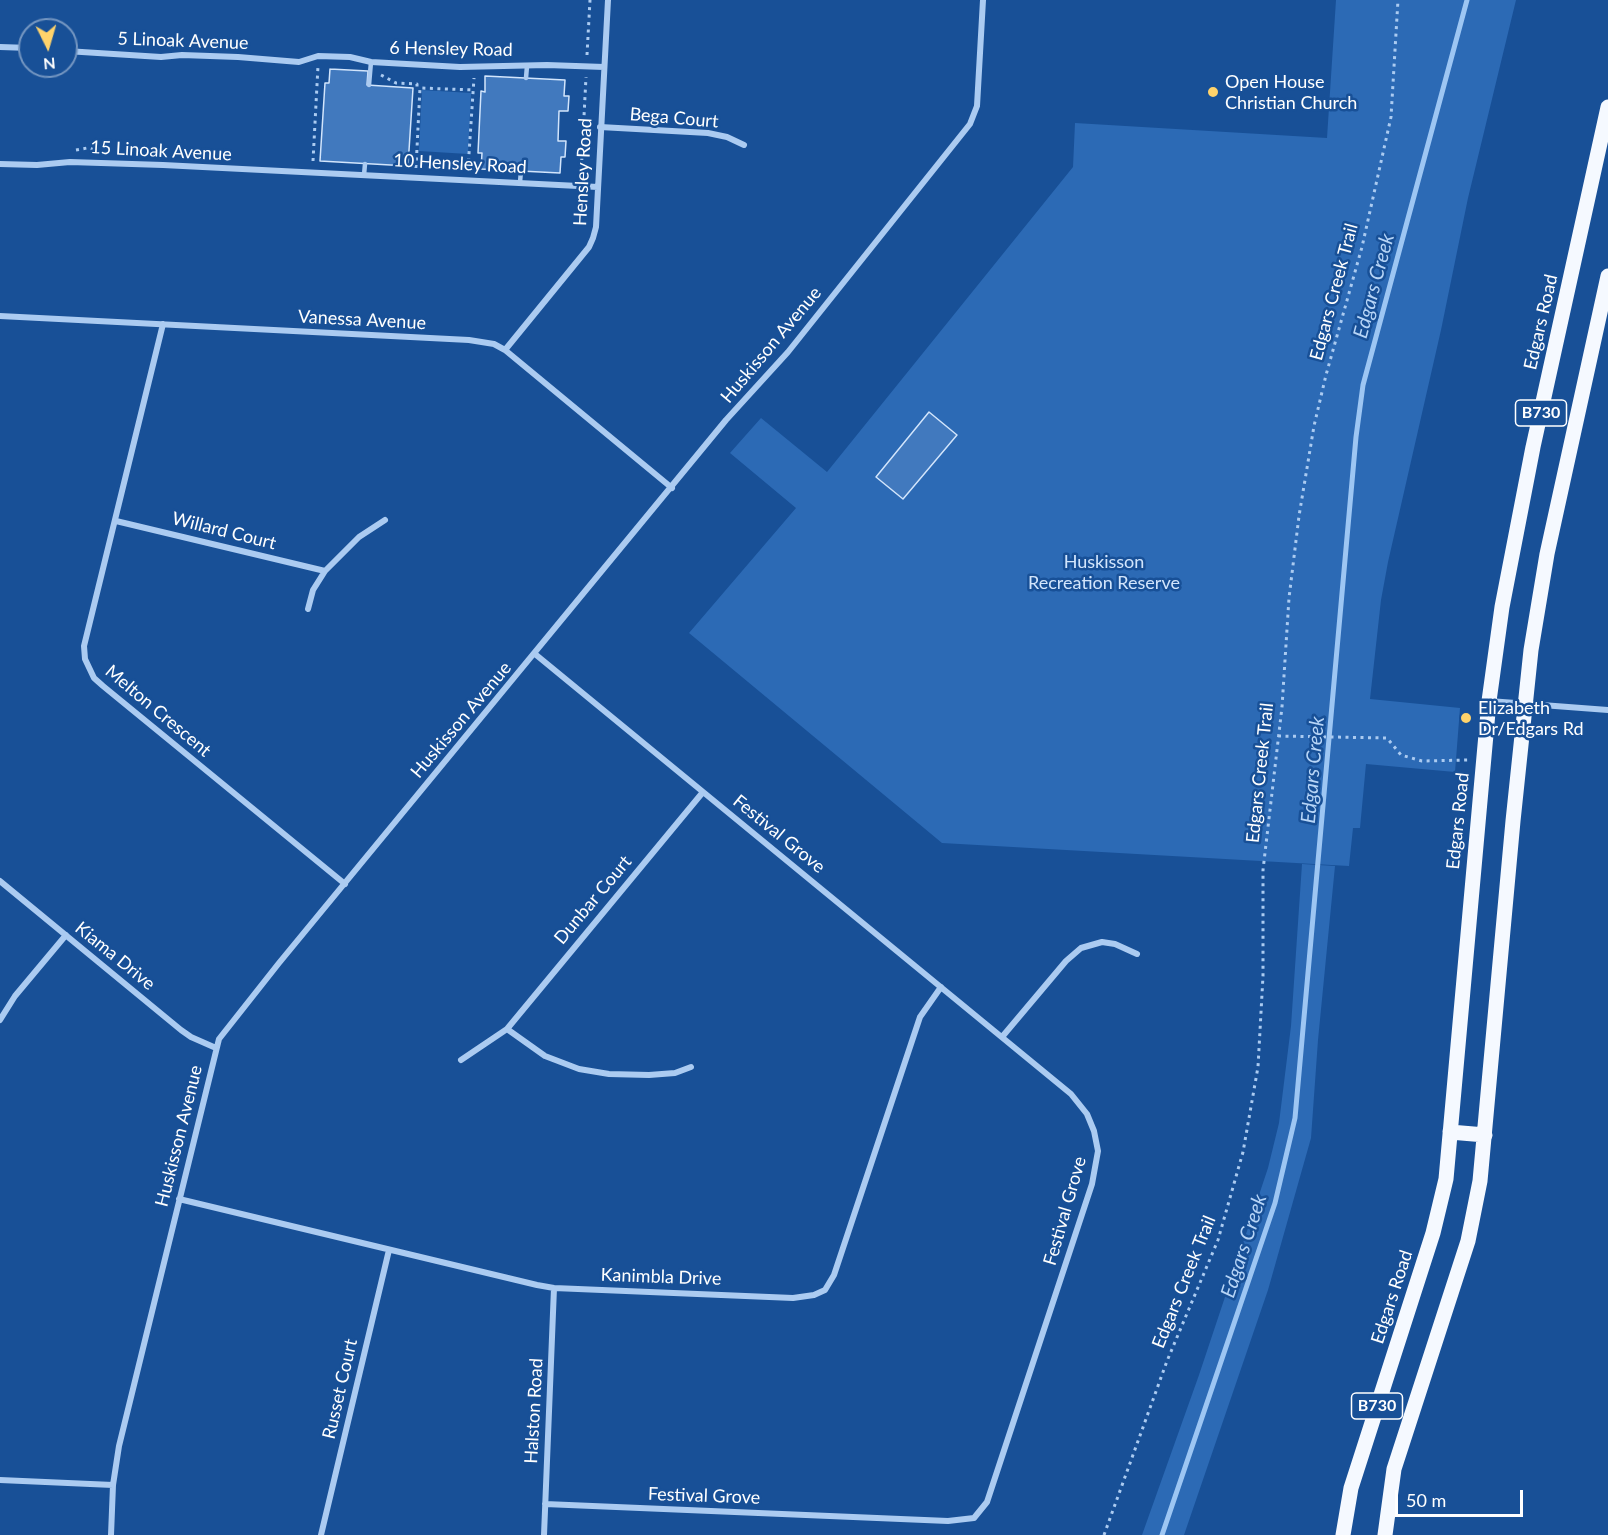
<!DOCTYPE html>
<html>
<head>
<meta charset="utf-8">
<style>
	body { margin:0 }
	#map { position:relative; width:1608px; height:1535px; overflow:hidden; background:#185097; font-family:Lato,sans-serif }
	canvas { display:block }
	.north { position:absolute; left:18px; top:18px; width:60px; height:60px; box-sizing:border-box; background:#185097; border:2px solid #7496c1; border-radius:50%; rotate:175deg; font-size:16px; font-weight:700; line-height:24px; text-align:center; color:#fff }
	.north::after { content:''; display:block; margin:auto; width:21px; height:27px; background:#ffd36b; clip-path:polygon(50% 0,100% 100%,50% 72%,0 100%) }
	.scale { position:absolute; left:1395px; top:1490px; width:128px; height:27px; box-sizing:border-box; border:3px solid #fff; border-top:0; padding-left:8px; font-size:18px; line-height:21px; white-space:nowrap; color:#fff; -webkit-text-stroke:4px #185097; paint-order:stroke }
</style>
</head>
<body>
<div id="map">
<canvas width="1608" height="1535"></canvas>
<div class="north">N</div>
<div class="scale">50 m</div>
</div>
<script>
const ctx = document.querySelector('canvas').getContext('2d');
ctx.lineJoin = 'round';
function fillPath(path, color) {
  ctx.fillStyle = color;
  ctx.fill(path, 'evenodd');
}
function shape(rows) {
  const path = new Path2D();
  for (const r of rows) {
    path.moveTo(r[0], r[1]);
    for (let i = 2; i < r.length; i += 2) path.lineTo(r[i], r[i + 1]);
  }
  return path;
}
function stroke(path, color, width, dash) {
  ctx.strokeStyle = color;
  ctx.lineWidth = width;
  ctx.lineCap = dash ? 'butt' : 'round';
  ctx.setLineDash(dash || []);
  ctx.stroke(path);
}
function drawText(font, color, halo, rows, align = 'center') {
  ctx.font = font + ' Lato,sans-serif';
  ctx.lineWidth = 5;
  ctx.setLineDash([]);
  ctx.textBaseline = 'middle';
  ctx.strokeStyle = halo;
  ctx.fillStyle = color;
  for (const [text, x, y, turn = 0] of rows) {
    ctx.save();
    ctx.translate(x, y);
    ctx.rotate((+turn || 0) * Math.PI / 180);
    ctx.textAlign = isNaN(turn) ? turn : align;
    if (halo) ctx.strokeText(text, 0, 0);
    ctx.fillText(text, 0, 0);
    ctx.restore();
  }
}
fillPath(shape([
	[1336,0,1516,0,1468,198,1441,330,1388,562,1381,600,1370,699,1460,708,1455,772,1366,764,1360,828,1353,828,1349,866,942,843,689,633,796,508,730,453,761,418,827,472,1073,167,1075,123,1327,138],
	[422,90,471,93,468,154,419,151],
	[1302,864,1335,866,1318,1040,1311,1138,1268,1290,1184,1535,1142,1535,1199,1375,1268,1168,1279,1123,1291,1026]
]), '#2c6ab5');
stroke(shape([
	[1162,1535,1275,1203,1295,1118,1356,437,1363,385,1467,0]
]), '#9dc6f3', 5);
const building = shape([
	[330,69,368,71,367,85,413,88,408,166,320,161,325,83,329,83,330,69],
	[485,76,565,80,564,96,569,96,568,111,559,111,558,141,566,141,565,157,561,157,560,173,481,169,482,153,478,153,481,91,485,92,485,76],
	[929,412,957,435,903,499,876,477,929,412]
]);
fillPath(building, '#4179be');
stroke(building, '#d2e5fc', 1.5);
stroke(shape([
	[587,55,590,0],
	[381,75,396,83,417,84,417,88,419,88],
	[76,150,87,148,96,150],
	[313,161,318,66],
	[416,168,420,88,474,90],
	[468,169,474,78],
	[581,175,586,77],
	[1278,736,1387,738,1401,755,1422,761,1470,760],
	[1104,1535,1167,1361,1218,1240,1243,1152,1258,1067,1263,976,1263,870,1282,707,1289,598,1299,516,1314,426,1326,375,1362,247,1391,117,1398,0]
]), '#abcbf1', 3, [3, 4.5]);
stroke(shape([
	[526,78,527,66],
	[369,85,371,62],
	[364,175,365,164],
	[520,182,521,171]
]), '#abcbf1', 4.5);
stroke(shape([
	[0,47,30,48],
	[66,51,161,57,182,55,238,57,299,62,318,56,350,57,371,62,460,67,547,65,604,67],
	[600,127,708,133,727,137,744,145],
	[0,164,37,165,70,162,163,165,598,187],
	[0,316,469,340,494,344,505,350,672,488],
	[163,324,84,646,85,659,94,678,103,686,345,884],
	[505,350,589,247,593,238,596,227,608,0],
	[116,521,325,571,359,537,385,520],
	[308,609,313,590,325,571],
	[535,654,1071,1094,1087,1114,1094,1131,1098,1151,1092,1184,987,1502,974,1518,948,1521,545,1504],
	[1489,701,1608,710],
	[0,881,181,1030,191,1037,216,1048],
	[0,1020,15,996,66,935],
	[507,1029,545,1056,579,1069,609,1074,649,1075,675,1073,691,1067],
	[1002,1037,1066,961,1081,948,1102,942,1115,944,1137,954],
	[461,1060,507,1029,703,792],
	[179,1199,537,1285,554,1288,793,1298,814,1295,825,1290,834,1275,920,1017,941,987],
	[0,1480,113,1485],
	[111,1535,113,1485,119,1446,219,1039,279,963,726,420,788,352,970,124,977,106,983,0],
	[321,1535,389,1250],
	[544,1535,554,1288]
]), '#abcbf1', 6);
stroke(shape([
	[1450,1132,1485,1135],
	[1343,1535,1351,1488,1433,1233,1446,1179,1489,701,1502,607,1533,447,1608,107],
	[1385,1535,1394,1469,1468,1241,1480,1181,1513,821,1531,650,1547,554,1608,276]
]), '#f5f9ff', 15);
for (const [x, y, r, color] of [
	[1213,92,6,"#ffd36b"],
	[1466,718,6,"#ffd36b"]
]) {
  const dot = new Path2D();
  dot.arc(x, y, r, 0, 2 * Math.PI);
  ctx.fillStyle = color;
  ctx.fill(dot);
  stroke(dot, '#185097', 2);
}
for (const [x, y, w] of [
	[1541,413,51],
	[1377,1406,51]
]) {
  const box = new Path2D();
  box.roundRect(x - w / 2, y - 13, w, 26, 4.5);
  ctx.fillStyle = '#185097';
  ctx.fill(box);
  stroke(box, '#fff', 1.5);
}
drawText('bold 16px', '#fff', null, [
	["B730",1541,413],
	["B730",1377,1406]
]);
drawText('18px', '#fff', '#185097', [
	["5 Linoak Avenue",183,41,2],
	["6 Hensley Road",451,49,1],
	["Bega Court",674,118,5],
	["15 Linoak Avenue",161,151,3],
	["10 Hensley Road",460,164,3],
	["Hensley Road",583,172,-87],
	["Edgars Creek Trail",1334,292,-75],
	["Vanessa Avenue",362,320,3],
	["Edgars Road",1541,322,-77],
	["Huskisson Avenue",771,345,-50],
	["Willard Court",224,531,14],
	["Melton Crescent",158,711,40],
	["Huskisson Avenue",461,720,-50],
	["Edgars Creek Trail",1260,773,-84],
	["Edgars Road",1458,821,-84],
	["Festival Grove",779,834,39],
	["Dunbar Court",593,900,-50],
	["Kiama Drive",115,956,39],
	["Huskisson Avenue",179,1136,-76],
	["Festival Grove",1065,1211,-74],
	["Kanimbla Drive",661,1277,2],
	["Edgars Creek Trail",1184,1282,-68],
	["Edgars Road",1392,1297,-72],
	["Russet Court",340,1389,-77],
	["Halston Road",534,1411,-87],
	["Festival Grove",704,1496,2]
]);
drawText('18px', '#fff', '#185097', [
	["Open House",1225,82],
	["Christian Church",1225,103],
	["Elizabeth",1478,708],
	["Dr/Edgars Rd",1478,729]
], 'left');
drawText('18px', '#d2e5fc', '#185097', [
	["Huskisson",1104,562],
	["Recreation Reserve",1104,583]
]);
drawText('italic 20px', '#b7d5f7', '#185097', [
	["Edgars Creek",1374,286,-75],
	["Edgars Creek",1313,770,-85],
	["Edgars Creek",1244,1246,-72]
]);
</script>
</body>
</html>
